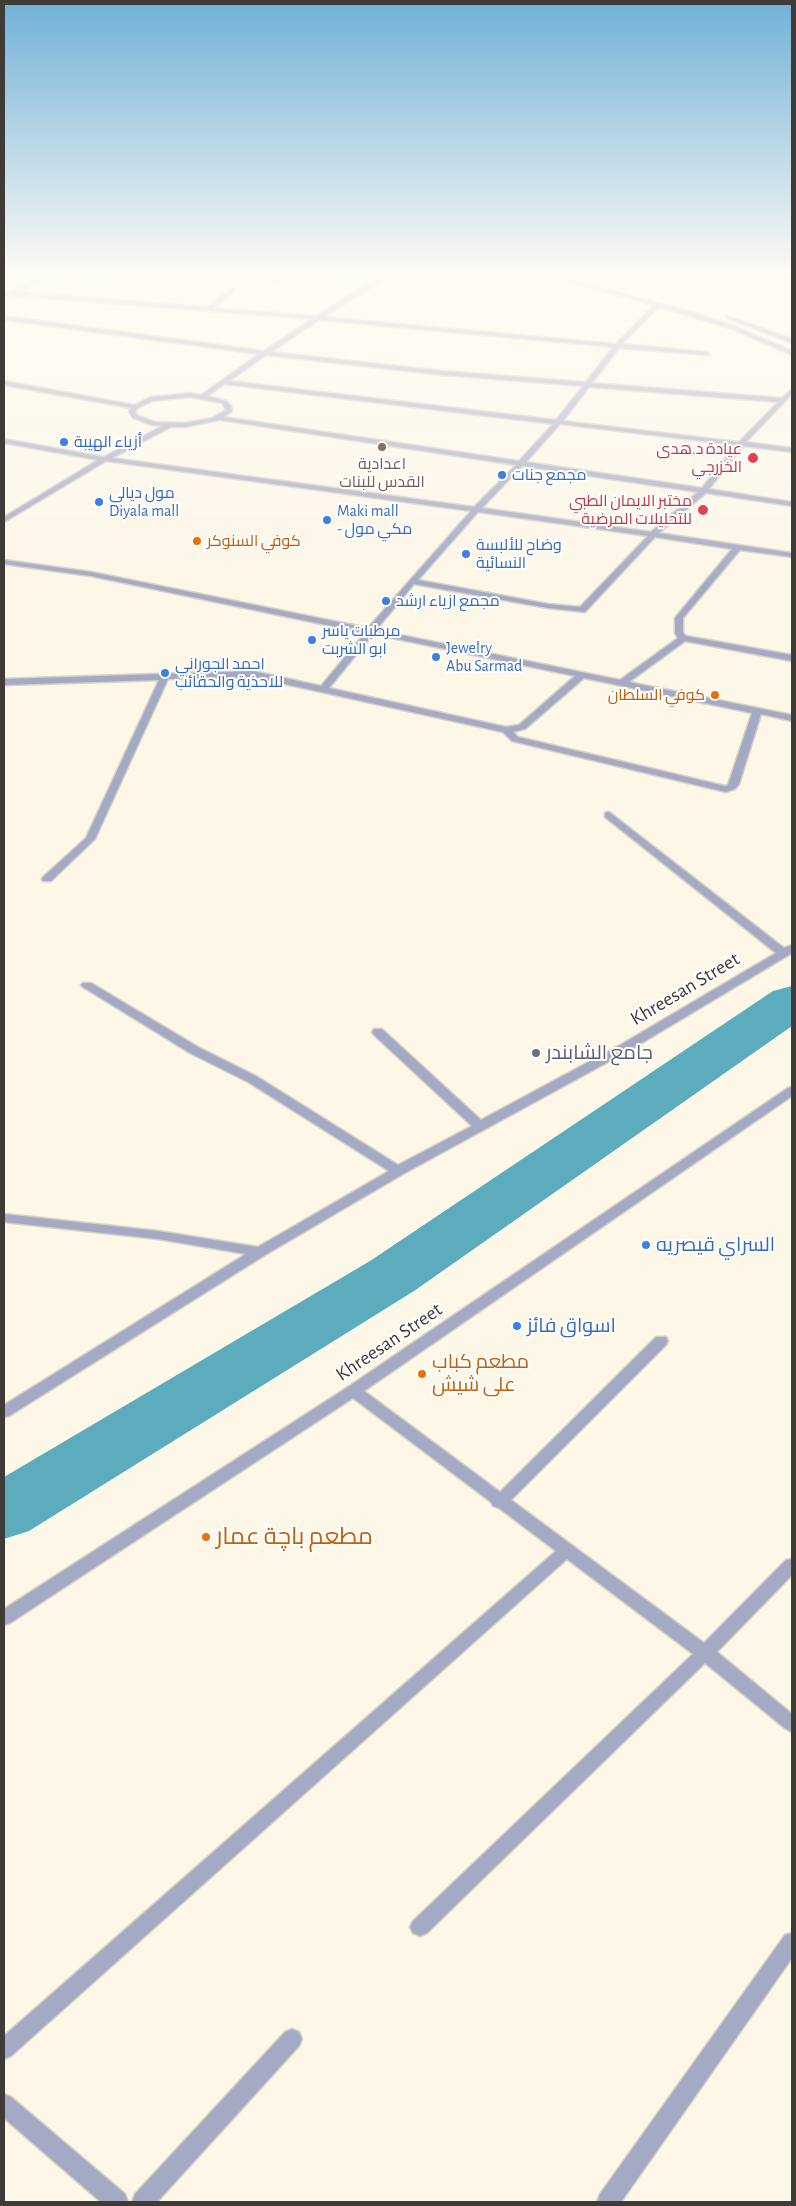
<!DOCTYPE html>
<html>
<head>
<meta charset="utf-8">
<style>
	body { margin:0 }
	#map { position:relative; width:796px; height:2206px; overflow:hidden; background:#fdf7e8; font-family:"Alegreya Sans",sans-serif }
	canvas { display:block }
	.frame { position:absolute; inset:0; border:5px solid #3f3c37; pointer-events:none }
</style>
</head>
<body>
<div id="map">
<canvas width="796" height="2206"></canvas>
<div class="frame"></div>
</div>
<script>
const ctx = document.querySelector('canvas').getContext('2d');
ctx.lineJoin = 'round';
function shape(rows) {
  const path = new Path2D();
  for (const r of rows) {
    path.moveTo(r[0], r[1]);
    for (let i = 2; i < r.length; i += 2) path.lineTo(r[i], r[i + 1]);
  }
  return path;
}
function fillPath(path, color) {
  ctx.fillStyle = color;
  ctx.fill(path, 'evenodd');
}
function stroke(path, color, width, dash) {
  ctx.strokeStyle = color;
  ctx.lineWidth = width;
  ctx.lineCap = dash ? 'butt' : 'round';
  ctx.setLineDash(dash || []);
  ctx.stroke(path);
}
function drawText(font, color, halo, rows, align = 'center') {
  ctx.font = font + ' "Alegreya Sans",Cairo,sans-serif';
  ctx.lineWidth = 4;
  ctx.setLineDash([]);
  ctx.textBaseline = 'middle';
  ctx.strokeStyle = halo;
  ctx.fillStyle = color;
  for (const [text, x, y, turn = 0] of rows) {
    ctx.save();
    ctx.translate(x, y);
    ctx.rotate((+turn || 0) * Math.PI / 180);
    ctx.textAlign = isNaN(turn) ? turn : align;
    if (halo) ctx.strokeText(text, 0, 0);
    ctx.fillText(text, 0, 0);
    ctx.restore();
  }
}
fillPath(shape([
	[792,986,792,1026,414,1291,29,1531,4,1539,4,1477,370,1261,773,991,792,986]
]), '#5cacbe');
const minor = shape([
	[44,276,51,276,17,292,207,307,233,288,235,291,213,308,317,316,357,290,383,276,390,276,324,317,616,344,654,305,548,276,556,276,699,314,736,327,792,351,792,355,790,354,732,329,659,307,622,344,707,352,709,355,619,348,592,383,782,398,792,389,792,394,746,442,792,448,792,452,743,446,709,489,792,502,792,506,706,493,659,533,792,553,792,557,740,550,683,618,683,633,686,636,792,655,792,661,685,641,629,682,792,715,792,721,761,714,739,784,735,789,726,792,512,741,503,732,253,677,168,679,95,839,51,881,43,881,42,879,43,877,86,838,159,680,4,685,4,679,253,671,321,686,365,633,91,576,4,564,4,560,91,572,368,628,471,511,106,461,4,522,4,517,98,460,4,443,4,439,104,457,162,426,152,425,133,418,129,412,131,408,4,385,4,381,134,405,151,397,190,393,201,395,259,354,4,320,4,316,264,351,312,319,4,295,4,291,9,292,44,276],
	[319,320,613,347,586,382,443,371,271,352,319,320],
	[266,355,443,375,583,386,556,420,229,381,266,355],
	[224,384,553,424,519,461,224,417,232,411,231,406,226,401,208,396,224,384],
	[589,387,778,402,739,442,563,421,589,387],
	[190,397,222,403,226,410,212,418,185,423,155,422,138,416,135,412,138,408,152,401,190,397],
	[219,420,220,420,516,465,474,507,112,458,171,427,185,427,219,420],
	[560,424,736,445,702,488,526,462,560,424],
	[522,466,698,492,651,532,482,508,522,466],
	[478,512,648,536,580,607,548,604,418,580,478,512],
	[655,537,732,549,675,618,675,633,678,638,620,680,376,630,414,584,548,608,585,612,655,537],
	[373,634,575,676,519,725,506,727,329,688,373,634],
	[584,678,752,713,728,785,725,786,518,737,513,732,525,729,584,678],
	[281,276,287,276,278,282,274,282,274,280,281,276],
	[727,316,792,339,792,343,727,318,727,316],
	[609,812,784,948,792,945,792,953,630,1050,403,1174,265,1255,9,1416,4,1417,4,1405,246,1254,158,1239,4,1222,4,1214,158,1231,258,1247,389,1171,248,1082,190,1053,83,987,81,985,83,983,91,983,198,1047,256,1076,398,1165,472,1126,374,1035,372,1032,374,1029,382,1029,481,1120,622,1044,776,953,605,817,605,813,609,812],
	[792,1087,792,1096,364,1391,500,1492,656,1337,666,1337,668,1341,666,1345,511,1500,704,1643,786,1560,792,1559,792,1575,717,1652,792,1714,792,1732,786,1729,705,1663,427,1933,420,1936,413,1933,410,1927,413,1921,693,1654,567,1559,11,2056,4,2059,4,2036,556,1551,499,1508,493,1506,491,1502,353,1398,10,1623,4,1625,4,1609,348,1387,788,1088,792,1087],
	[792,1933,792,1958,621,2202,597,2202,600,2194,785,1935,792,1933],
	[292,2029,299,2032,302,2039,299,2046,157,2202,132,2202,135,2194,285,2032,292,2029],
	[4,2094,11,2097,125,2194,128,2202,101,2202,4,2118,4,2094]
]);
stroke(minor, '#d7d2c5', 3);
fillPath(minor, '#a4aac4');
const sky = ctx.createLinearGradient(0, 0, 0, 585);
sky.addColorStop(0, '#70b1d7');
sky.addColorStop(0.47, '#fefbf5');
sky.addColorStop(1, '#fefbf500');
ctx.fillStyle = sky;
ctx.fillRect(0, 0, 796, 585);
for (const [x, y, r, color] of [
	[64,442,5,"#3f7fe0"],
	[382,447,5,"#8d6e63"],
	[753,458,6,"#e0444e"],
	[502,475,5,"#3f7fe0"],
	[99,502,5,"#3f7fe0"],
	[703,510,6,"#e0444e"],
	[327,520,5,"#3f7fe0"],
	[197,541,5,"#e8710a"],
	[466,554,5,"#3f7fe0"],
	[386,601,5,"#3f7fe0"],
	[312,640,5,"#3f7fe0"],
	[436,657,5,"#3f7fe0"],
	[165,673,5,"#3f7fe0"],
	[715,695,5,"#e8710a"],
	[536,1053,5,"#6b7280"],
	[646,1245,5,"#3f7fe0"],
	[517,1326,5,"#3f7fe0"],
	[422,1374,5,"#e8710a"],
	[206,1537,5,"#e8710a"]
]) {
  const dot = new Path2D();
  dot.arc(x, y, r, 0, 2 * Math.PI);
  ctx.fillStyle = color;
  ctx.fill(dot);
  stroke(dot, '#fff', 2);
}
drawText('16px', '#366cbe', '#fff', [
	["أزياء الهيبة",74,442],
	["مجمع جنات",512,475],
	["مول ديالى",109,493],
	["Diyala mall",109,511],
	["Maki mall",337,511],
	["- مكي مول",337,529],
	["وضاح للألبسة",476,545],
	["النسائية",476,563],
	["مجمع ازياء ارشد",396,601],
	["مرطبات ياسر",322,631],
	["ابو الشربت",322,649],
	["Jewelry",446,648],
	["Abu Sarmad",446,666],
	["احمد الجوراني",175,664],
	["للاحذية والحقائب",175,682]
], 'left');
drawText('16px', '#be3a42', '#fff', [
	["عيادة د.هدى",742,449],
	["الخزرجي",742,467],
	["مختبر الايمان الطبي",692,501],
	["للتحليلات المرضية",692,519]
], 'right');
drawText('16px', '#785e54', '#fff', [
	["اعدادية",382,464],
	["القدس للبنات",382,482]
]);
drawText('16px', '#c56008', '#fff', [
	["كوفي السنوكر",207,541],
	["كوفي السلطان",705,695,"right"]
], 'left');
drawText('20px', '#3f3c37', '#fff', [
	["Khreesan Street",685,989,-31],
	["Khreesan Street",389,1342,-34]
]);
drawText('20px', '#5b616d', '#fff', [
	["جامع الشابندر",546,1053]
], 'left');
drawText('20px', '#366cbe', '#fff', [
	["السراي قيصريه",656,1245],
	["اسواق فائز",527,1326]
], 'left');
drawText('20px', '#c56008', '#fff', [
	["مطعم كباب",432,1362],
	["على شيش",432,1385]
], 'left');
drawText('24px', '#c56008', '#fff', [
	["مطعم باچة عمار",216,1537]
], 'left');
</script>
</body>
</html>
